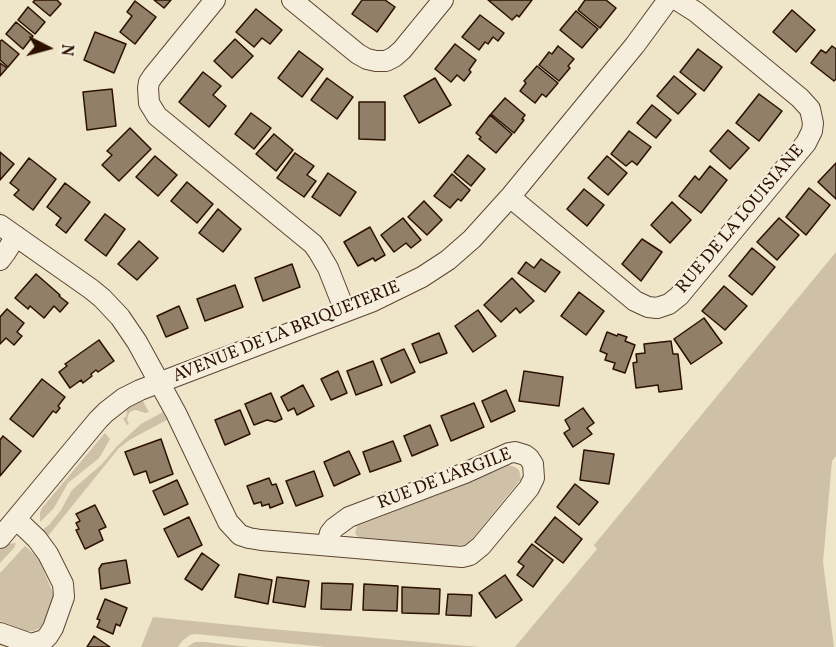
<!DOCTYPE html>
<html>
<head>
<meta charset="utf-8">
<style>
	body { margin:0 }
	#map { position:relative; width:836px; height:647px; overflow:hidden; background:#efe5c9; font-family:Vollkorn,serif }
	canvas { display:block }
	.north { position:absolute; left:18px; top:18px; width:60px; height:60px; -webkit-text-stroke:4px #f5eedc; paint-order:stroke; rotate:96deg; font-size:16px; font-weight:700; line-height:24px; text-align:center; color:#2c1000 }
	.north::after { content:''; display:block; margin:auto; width:21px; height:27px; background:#2c1000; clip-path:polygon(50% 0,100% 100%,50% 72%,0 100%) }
</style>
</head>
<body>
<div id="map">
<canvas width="836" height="647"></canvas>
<div class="north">N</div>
</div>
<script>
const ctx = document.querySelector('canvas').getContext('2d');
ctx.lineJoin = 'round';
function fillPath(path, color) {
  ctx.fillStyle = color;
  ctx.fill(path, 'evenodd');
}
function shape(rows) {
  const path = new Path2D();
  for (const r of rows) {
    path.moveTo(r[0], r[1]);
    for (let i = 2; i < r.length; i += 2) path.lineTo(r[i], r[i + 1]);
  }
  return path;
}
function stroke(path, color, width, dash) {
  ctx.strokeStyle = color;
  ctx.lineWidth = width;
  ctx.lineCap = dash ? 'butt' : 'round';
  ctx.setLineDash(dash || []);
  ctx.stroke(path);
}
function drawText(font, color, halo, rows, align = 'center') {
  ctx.font = font + ' Vollkorn,serif';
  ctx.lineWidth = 4.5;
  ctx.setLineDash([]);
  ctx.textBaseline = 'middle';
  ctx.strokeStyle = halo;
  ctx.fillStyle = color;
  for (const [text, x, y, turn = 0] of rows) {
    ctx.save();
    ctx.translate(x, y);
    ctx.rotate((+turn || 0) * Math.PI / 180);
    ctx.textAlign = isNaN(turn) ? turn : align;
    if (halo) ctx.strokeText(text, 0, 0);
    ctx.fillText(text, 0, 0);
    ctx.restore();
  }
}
fillPath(shape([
	[836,252,836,456,832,461,823,562,834,647,515,647,597,549,594,545],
	[143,401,149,412,145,413,136,410,131,411,128,415,127,420,129,424,127,425,123,418,126,417,127,409,136,403],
	[163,412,167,420,131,439,119,448,48,536,42,530,49,525,61,510,72,490,102,464,117,446,141,424],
	[105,433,110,439,101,455,98,459,68,483,54,508,40,522,40,513,42,508],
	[509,465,515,467,519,470,521,479,468,544,456,546,361,538,357,536,355,533,357,526,464,485],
	[16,543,14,548,0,563,0,550,8,544],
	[25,546,35,555,39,560,53,593,53,598,43,623,40,628,33,631,26,631,0,621,0,573],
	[153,617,271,629,480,647,325,647,196,634,190,635,182,641,178,647,141,647],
	[195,642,204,642,249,647,187,647]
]), '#cec1a7');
const building = shape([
	[35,0,57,0,61,4,50,16,33,2,35,0],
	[154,0,171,0,164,8,154,0],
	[362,0,385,0,395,7,377,32,352,14,362,0],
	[488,0,532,0,519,17,517,15,512,20,488,0],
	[585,0,606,0,616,8,600,28,578,10,585,0],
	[135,1,156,17,135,44,120,32,132,16,127,12,135,1],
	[28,7,45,22,35,34,18,20,28,7],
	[256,9,282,30,270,44,262,38,254,47,236,32,256,9],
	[792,10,815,30,796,52,773,32,792,10],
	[576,11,598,29,582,48,560,30,576,11],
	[480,15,504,33,498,41,493,37,488,44,485,42,479,50,462,37,480,15],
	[16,22,33,36,23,49,6,34,16,22],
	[95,32,126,44,114,73,84,60,95,32],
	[235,39,253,56,232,78,214,61,235,39],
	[2,40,19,54,8,67,0,60,0,41,2,40],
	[455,44,476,60,469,70,471,72,464,81,457,75,451,82,435,69,455,44],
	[558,46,574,59,568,66,570,68,559,81,539,65,549,52,552,54,558,46],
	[832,46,836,49,836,79,834,81,811,63,821,50,826,53,832,46],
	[698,49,722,67,704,91,680,72,698,49],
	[299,51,323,69,302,97,278,78,299,51],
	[0,63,7,68,0,76,0,63],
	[537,66,558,83,546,97,542,94,535,103,520,91,526,83,524,81,537,66],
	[203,72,221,86,213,95,226,106,209,127,179,102,203,72],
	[674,76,696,94,678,114,657,96,674,76],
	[327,78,353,97,337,119,311,100,327,78],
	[435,78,451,105,419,123,404,96,435,78],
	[112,89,116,126,87,130,83,92,112,89],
	[759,94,782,111,759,141,736,123,759,94],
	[505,98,525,115,522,119,524,120,514,133,491,114,505,98],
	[359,102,385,102,385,140,359,139,359,102],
	[652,105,671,120,656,138,637,123,652,105],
	[251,113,271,128,254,149,235,134,251,113],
	[490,115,512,134,496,153,479,139,481,137,476,133,490,115],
	[130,128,151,149,119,181,102,165,112,155,107,151,130,128],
	[728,130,749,148,730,169,710,151,728,130],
	[629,131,651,147,637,165,632,161,626,166,611,154,629,131],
	[274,134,293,150,276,171,256,154,274,134],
	[0,152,14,164,0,180,0,152],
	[295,153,314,166,307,175,316,181,304,197,277,178,295,153],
	[468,155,485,169,471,186,454,172,468,155],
	[155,156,177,175,158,196,136,177,155,156],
	[607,156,627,173,608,195,588,178,607,156],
	[29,158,56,179,33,210,14,195,19,190,10,183,29,158],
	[836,163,836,199,818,182,836,163],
	[710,166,727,180,701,213,679,196,695,176,699,180,710,166],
	[328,173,356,192,340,216,312,197,328,173],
	[452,174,470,190,461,201,458,199,450,208,434,196,452,174],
	[187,182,213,204,197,223,171,201,187,182],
	[65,183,90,202,66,233,56,225,61,218,47,207,65,183],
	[809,188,830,205,806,235,786,217,809,188],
	[584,189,604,205,587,226,567,209,584,189],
	[424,201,442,220,427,235,408,217,424,201],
	[672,202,691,220,670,243,651,225,672,202],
	[218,209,241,229,223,252,199,233,218,209],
	[105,214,125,229,106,256,85,240,105,214],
	[403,218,421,240,411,248,406,243,394,252,381,235,403,218],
	[779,218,799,235,777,260,757,242,779,218],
	[370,227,385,255,375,261,373,258,358,266,344,242,370,227],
	[642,239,662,252,641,281,622,264,642,239],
	[139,241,158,258,137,280,118,264,139,241],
	[752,248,775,267,752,295,729,276,752,248],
	[541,259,560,272,545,292,518,273,526,262,534,268,541,259],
	[292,264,300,287,263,301,255,278,292,264],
	[36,274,60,295,59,296,68,303,60,312,54,306,44,318,30,306,28,309,15,298,36,274],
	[512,278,534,301,520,313,516,308,501,322,484,305,512,278],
	[235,285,243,307,205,321,197,299,235,285],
	[724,286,747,306,725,330,702,311,724,286],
	[579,292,604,311,586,335,561,316,579,292],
	[179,306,188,328,166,337,157,316,179,306],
	[7,309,24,323,17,332,22,336,14,345,6,338,0,344,0,317,7,309],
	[478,310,496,336,473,352,455,326,478,310],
	[704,318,722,343,691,364,674,339,704,318],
	[607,332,617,336,618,334,627,337,625,341,635,345,625,373,613,369,615,363,605,360,607,354,600,351,607,332],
	[439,333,447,353,420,363,412,344,439,333],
	[99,340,114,361,98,372,96,370,91,374,92,376,83,383,81,380,70,388,59,372,67,366,65,364,99,340],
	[671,341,673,354,678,354,682,389,659,392,658,385,636,388,633,363,637,362,636,354,645,353,644,344,671,341],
	[404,349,415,372,391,383,381,359,404,349],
	[373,361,382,385,356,395,347,371,373,361],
	[338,371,347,393,331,400,321,379,338,371],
	[524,371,563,377,559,406,519,401,524,371],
	[42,379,65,397,58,406,60,408,56,413,53,411,33,437,10,419,42,379],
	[303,385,314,406,297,415,294,408,288,411,281,397,303,385],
	[506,390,515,411,491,422,482,401,506,390],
	[271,393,282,419,275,422,267,420,254,425,245,404,271,393],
	[474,403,484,427,451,441,441,416,474,403],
	[583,408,594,423,587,428,592,434,573,447,564,433,570,429,565,420,583,408],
	[240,410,250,434,225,445,215,420,240,410],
	[430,425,438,445,412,456,404,436,430,425],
	[3,436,21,451,0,476,0,440,3,436],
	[161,439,173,474,150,483,146,471,134,475,125,452,161,439],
	[393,441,401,461,370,472,363,452,393,441],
	[584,450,614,454,609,484,580,480,584,450],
	[349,451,360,474,334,486,324,462,349,451],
	[314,471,323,496,296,506,286,481,314,471],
	[269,478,272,485,276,484,283,503,270,508,269,504,262,506,261,502,254,504,247,486,269,478],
	[177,480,188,504,164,515,153,491,177,480],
	[575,484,598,502,579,525,557,507,575,484],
	[95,505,106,527,99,530,103,540,85,549,76,530,79,529,76,523,80,521,76,514,95,505],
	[189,517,202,545,178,557,164,529,189,517],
	[555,517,582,539,563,563,535,542,555,517],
	[532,544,553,560,533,587,517,575,524,566,518,562,532,544],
	[202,553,219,565,202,590,185,579,202,553],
	[126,560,130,583,101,589,99,569,102,564,126,560],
	[239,574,272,580,268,604,235,597,239,574],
	[505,575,522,600,496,618,479,593,505,575],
	[277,577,309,581,305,607,273,602,277,577],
	[322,583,353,584,351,610,321,609,322,583],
	[364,584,398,586,397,611,363,610,364,584],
	[402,587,440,589,439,614,402,613,402,587],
	[448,594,472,595,471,616,446,615,448,594],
	[105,599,127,608,120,626,116,624,113,634,97,627,100,620,97,619,105,599],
	[94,636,110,647,87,647,94,636]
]);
fillPath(building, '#917f69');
stroke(building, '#2c1000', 1.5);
const minor = shape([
	[215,0,153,76,149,82,148,88,149,103,157,116,313,244,318,251,328,268,345,311],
	[292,0,358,54,367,59,376,61,386,61,394,57,402,50,443,0],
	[510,197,635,301,648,307,657,308,669,304,679,296,806,143,812,131,813,123,810,109,800,98,696,12,677,0],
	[0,225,91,289,102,298,120,317,137,342,176,413,228,522,240,535,249,538,261,540,462,557,470,555,481,546,529,488,534,478,533,464,529,458,525,455,515,452,509,453,465,473,349,517,334,528,330,533,327,545],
	[0,260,6,252,16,236],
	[0,538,98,420,106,412,124,398,140,390,371,302,422,277,448,260,472,239,510,197,635,45,668,0],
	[0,633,31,644,44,640,48,636,53,628,64,597,63,584,48,554,37,539,16,519]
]);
stroke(minor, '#5d4532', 22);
stroke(minor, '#f5eedc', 20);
drawText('18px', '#2c1000', '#f5eedc', [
	["RUE DE LA LOUISIANE",741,220,-50],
	["AVENUE DE LA BRIQUETERIE",287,333,-22],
	["RUE DE L'ARGILE",445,480,-21]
]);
</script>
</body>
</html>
